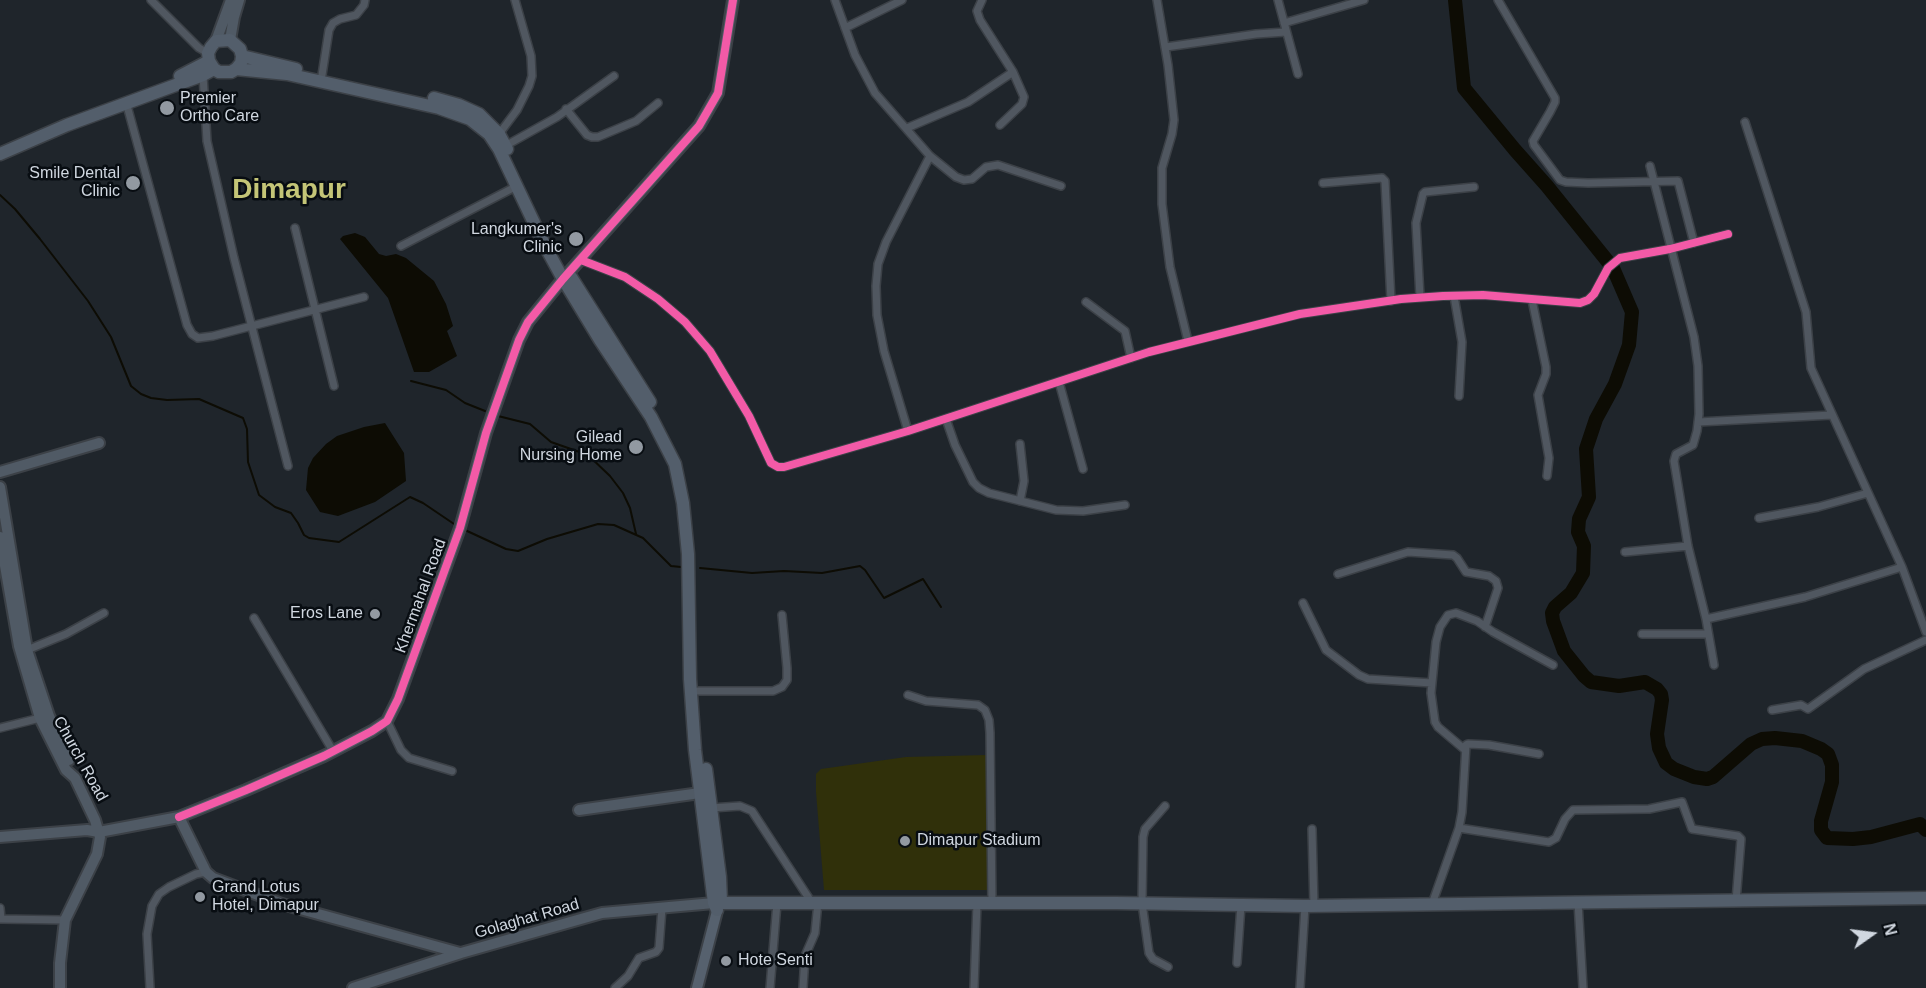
<!DOCTYPE html>
<html>
<head>
<meta charset="utf-8">
<style>
	body { margin:0 }
	#map { position:relative; width:1926px; height:988px; overflow:hidden; background:#1f252b; font-family:Arial,sans-serif }
	canvas { display:block }
	.north { position:absolute; left:1842px; top:904px; width:60px; height:60px; -webkit-text-stroke:4px #080d12; paint-order:stroke; rotate:76deg; font-size:16px; font-weight:700; line-height:24px; text-align:center; color:#d0d7e0 }
	.north::after { content:''; display:block; margin:auto; width:21px; height:27px; background:#d0d7e0; clip-path:polygon(50% 0,100% 100%,50% 72%,0 100%) }
</style>
</head>
<body>
<div id="map">
<canvas width="1926" height="988"></canvas>
<div class="north">N</div>
</div>
<script>
const ctx = document.querySelector('canvas').getContext('2d');
ctx.lineJoin = 'round';
function fillPath(path, color) {
  ctx.fillStyle = color;
  ctx.fill(path, 'evenodd');
}
function shape(rows) {
  const path = new Path2D();
  for (const r of rows) {
    path.moveTo(r[0], r[1]);
    for (let i = 2; i < r.length; i += 2) path.lineTo(r[i], r[i + 1]);
  }
  return path;
}
function stroke(path, color, width, dash) {
  ctx.strokeStyle = color;
  ctx.lineWidth = width;
  ctx.lineCap = dash ? 'butt' : 'round';
  ctx.setLineDash(dash || []);
  ctx.stroke(path);
}
function drawText(font, color, halo, rows, align = 'center') {
  ctx.font = font + ' Arial,sans-serif';
  ctx.lineWidth = 5;
  ctx.setLineDash([]);
  ctx.textBaseline = 'middle';
  ctx.strokeStyle = halo;
  ctx.fillStyle = color;
  for (const [text, x, y, turn = 0] of rows) {
    ctx.save();
    ctx.translate(x, y);
    ctx.rotate((+turn || 0) * Math.PI / 180);
    ctx.textAlign = isNaN(turn) ? turn : align;
    if (halo) ctx.strokeText(text, 0, 0);
    ctx.fillText(text, 0, 0);
    ctx.restore();
  }
}
fillPath(shape([
	[987,755,991,890,824,890,816,792,816,774,821,769,906,757]
]), '#30300a');
fillPath(shape([
	[355,233,365,237,379,254,386,256,396,254,406,258,434,281,446,304,453,326,447,331,457,356,429,372,414,372,388,298,340,239,343,236],
	[385,423,404,453,406,481,375,502,338,516,320,512,306,490,308,468,313,458,326,444,337,436,364,427]
]), '#0d0c04');
stroke(shape([
	[0,195,15,209,40,239,88,301,111,337,131,386,141,394,151,398,167,400,199,399,243,418,247,429,248,462,259,495,275,507,291,513,298,523,304,535,309,538,339,542,410,497,423,503,457,526],
	[411,381,446,390,465,403,485,411],
	[498,416,530,424,551,442,588,455,610,476,623,493,630,508,636,534],
	[465,530,506,549,518,551,547,539,598,524,614,525,643,538,671,566,681,567],
	[700,568,752,573,784,571,822,573,860,566,865,570,884,598,923,579,941,607]
]), '#0d0c04', 2);
stroke(shape([
	[1455,0,1464,88,1515,150,1547,186,1613,268,1632,312,1629,345,1615,384,1596,419,1586,449,1589,497,1579,519,1578,532,1584,546,1583,573,1571,593,1555,607,1552,613,1553,621,1564,651,1584,676,1591,682,1619,686,1645,682,1657,689,1661,694,1662,700,1657,734,1659,748,1666,763,1674,769,1694,777,1707,779,1713,777,1751,744,1762,739,1775,738,1802,741,1821,749,1828,754,1832,765,1832,782,1821,821,1821,830,1827,838,1853,839,1871,837,1920,824,1926,830]
]), '#0d0c04', 14);
const street = shape([
	[151,0,199,48,208,53],
	[835,0,855,55,875,93,930,156,956,177,964,180,972,179,986,167,998,165,1061,186],
	[982,0,977,11,980,20,1013,72,1024,97,1022,104,1000,125],
	[1157,0,1168,65,1174,120,1172,134,1162,168,1162,204,1170,267,1188,341],
	[1278,0,1298,74],
	[1498,0,1555,98,1555,102,1550,112,1533,141,1534,145,1560,180,1566,182,1588,183,1678,181,1694,243],
	[1284,23,1364,0],
	[845,28,902,0],
	[1166,47,1256,34,1286,32],
	[203,75,207,141,234,258,288,466],
	[322,75,329,30,333,23,340,19,356,15,364,5,365,0],
	[126,102,187,325,192,334,198,338,213,336,364,297],
	[566,109,587,135,592,137,598,137,636,121,658,103],
	[1745,122,1806,312,1811,368,1902,567,1926,632],
	[907,128,968,102,1013,72],
	[499,134,517,110,529,86,532,76,531,56,515,0],
	[505,146,557,117,614,76],
	[1650,166,1694,337,1698,366,1699,414,1697,431,1693,445,1676,454,1674,461,1688,546,1706,619,1714,665],
	[1323,183,1382,178,1385,181,1391,301],
	[295,228,334,386],
	[401,246,517,186],
	[581,260,625,277,658,299,685,322,710,351,749,416,771,463,778,467,784,467,908,431,1149,352,1300,314,1401,299,1443,296,1483,295,1580,303,1588,300,1594,294,1608,268,1620,258,1670,249,1728,234],
	[1454,296,1462,342,1459,396],
	[1420,297,1416,223,1423,194,1425,192,1474,187],
	[1532,300,1546,367,1546,374,1538,395,1549,458,1547,476],
	[1086,302,1125,331,1131,358],
	[1059,382,1083,469],
	[946,419,955,445,973,482,979,488,989,493,1056,510,1083,511,1125,505],
	[1698,422,1832,415],
	[908,431,884,351,877,315,876,286,878,264,886,242,930,156],
	[1020,501,1024,481,1020,444],
	[1759,518,1818,507,1868,493],
	[1625,552,1688,546],
	[1338,574,1408,552,1453,555,1457,558,1466,572,1489,576,1496,581,1498,588,1485,627],
	[1303,603,1326,650,1359,675,1368,679,1432,683],
	[254,618,333,751],
	[1706,619,1805,597,1902,567],
	[1642,634,1708,634],
	[27,650,66,634,104,613],
	[698,691,773,691,782,687,787,680,787,668,782,615],
	[908,695,926,701,978,705,985,710,989,720,990,733,992,904],
	[1772,710,1801,705,1808,709,1864,669,1926,640],
	[387,721,401,750,409,758,452,771],
	[0,728,40,718],
	[1464,749,1438,727,1435,722,1431,693,1436,642,1440,627,1448,615,1456,613,1477,621,1493,632,1553,665],
	[1165,806,1145,829,1143,837,1142,903,1149,953,1153,959,1168,967],
	[711,808,740,806,752,811,812,903],
	[1459,828,1549,842,1556,838,1565,819,1573,810,1649,809,1682,802,1692,829,1738,836,1741,839,1736,901],
	[1312,829,1314,906],
	[1578,902,1583,988],
	[1432,904,1459,828,1462,812,1466,745,1468,744,1489,745,1539,754],
	[0,908,1,919],
	[0,919,65,920],
	[1237,963,1241,905],
	[150,988,147,934,152,906,159,894,169,887,196,874,206,872],
	[615,988,628,976,639,958,656,952,659,948,662,908],
	[770,988,777,903],
	[803,988,805,956,815,933,818,902],
	[974,988,977,903],
	[1300,988,1305,906]
]);
const secondary = shape([
	[230,40,234,17,239,0],
	[216,41,231,0],
	[0,472,99,443],
	[0,487,27,650,49,716,69,760],
	[0,537,19,646,40,718,66,770,75,778,95,820,100,837,97,854,65,920,60,963,60,988],
	[579,810,700,793],
	[179,817,206,872,213,878,282,904,460,953],
	[0,837,87,830,99,832,179,817,246,790,324,756,372,731,387,721,398,699,460,528,486,433,519,340,528,322,563,279,699,126,718,93,733,0],
	[353,988,461,953,602,913,714,903]
]);
const primary = shape([
	[697,988,717,911]
]);
const highway = shape([
	[242,56,296,69],
	[236,69,241,63,242,56,240,49,230,40,216,41,211,47,208,53,209,61,214,69,219,72,231,72,236,69,287,74,439,108,470,119,489,134,499,149,545,246,563,279,600,340,651,417,675,464,683,503,688,554,690,679,695,750,714,903,717,910],
	[180,76,209,61],
	[434,98,459,105,479,114,499,134,507,149],
	[0,154,67,125,203,75,214,69],
	[571,277,650,402],
	[706,769,720,877,721,901],
	[714,903,1116,903,1305,906,1926,898]
]);
stroke(street, '#3c4147', 10);
stroke(secondary, '#3c4147', 14);
stroke(primary, '#3c4147', 14);
stroke(highway, '#3c4147', 15);
stroke(street, '#505760', 7);
stroke(secondary, '#505a65', 10);
stroke(primary, '#56616e', 10);
stroke(highway, '#535e6b', 12);
stroke(shape([
	[581,260,625,277,658,299,685,322,710,351,749,416,771,463,778,467,784,467,908,431,1149,352,1300,314,1401,299,1443,296,1483,295,1580,303,1588,300,1594,294,1608,268,1620,258,1670,249,1728,234],
	[179,817,246,790,324,756,372,731,387,721,398,699,460,528,486,433,519,340,528,322,563,279,699,126,718,93,733,0]
]), '#f35aa7', 8);
for (const [x, y, r, color] of [
	[167,108,8,"#9299a1"],
	[133,183,8,"#9299a1"],
	[576,239,8,"#9299a1"],
	[636,447,8,"#9299a1"],
	[375,614,6,"#9299a1"],
	[905,841,6,"#9299a1"],
	[200,897,6,"#9299a1"],
	[726,961,6,"#9299a1"]
]) {
  const dot = new Path2D();
  dot.arc(x, y, r, 0, 2 * Math.PI);
  ctx.fillStyle = color;
  ctx.fill(dot);
  stroke(dot, '#080d12', 2);
}
drawText('16px', '#d0d7e0', '#080d12', [
	["Premier",180,99],
	["Ortho Care",180,117],
	["Smile Dental",120,174,"right"],
	["Clinic",120,192,"right"],
	["Langkumer's",562,230,"right"],
	["Clinic",562,248,"right"],
	["Gilead",622,438,"right"],
	["Nursing Home",622,456,"right"],
	["Eros Lane",363,614,"right"],
	["Dimapur Stadium",917,841],
	["Grand Lotus",212,888],
	["Hotel, Dimapur",212,906],
	["Hote Senti",738,961]
], 'left');
drawText('16px', '#d0d7e0', '#080d12', [
	["Khermahal Road",421,596,-70],
	["Church Road",80,759,61],
	["Golaghat Road",527,919,-16]
]);
drawText('bold 28px', '#c4c577', '#080d12', [
	["Dimapur",289,190]
]);
</script>
</body>
</html>
